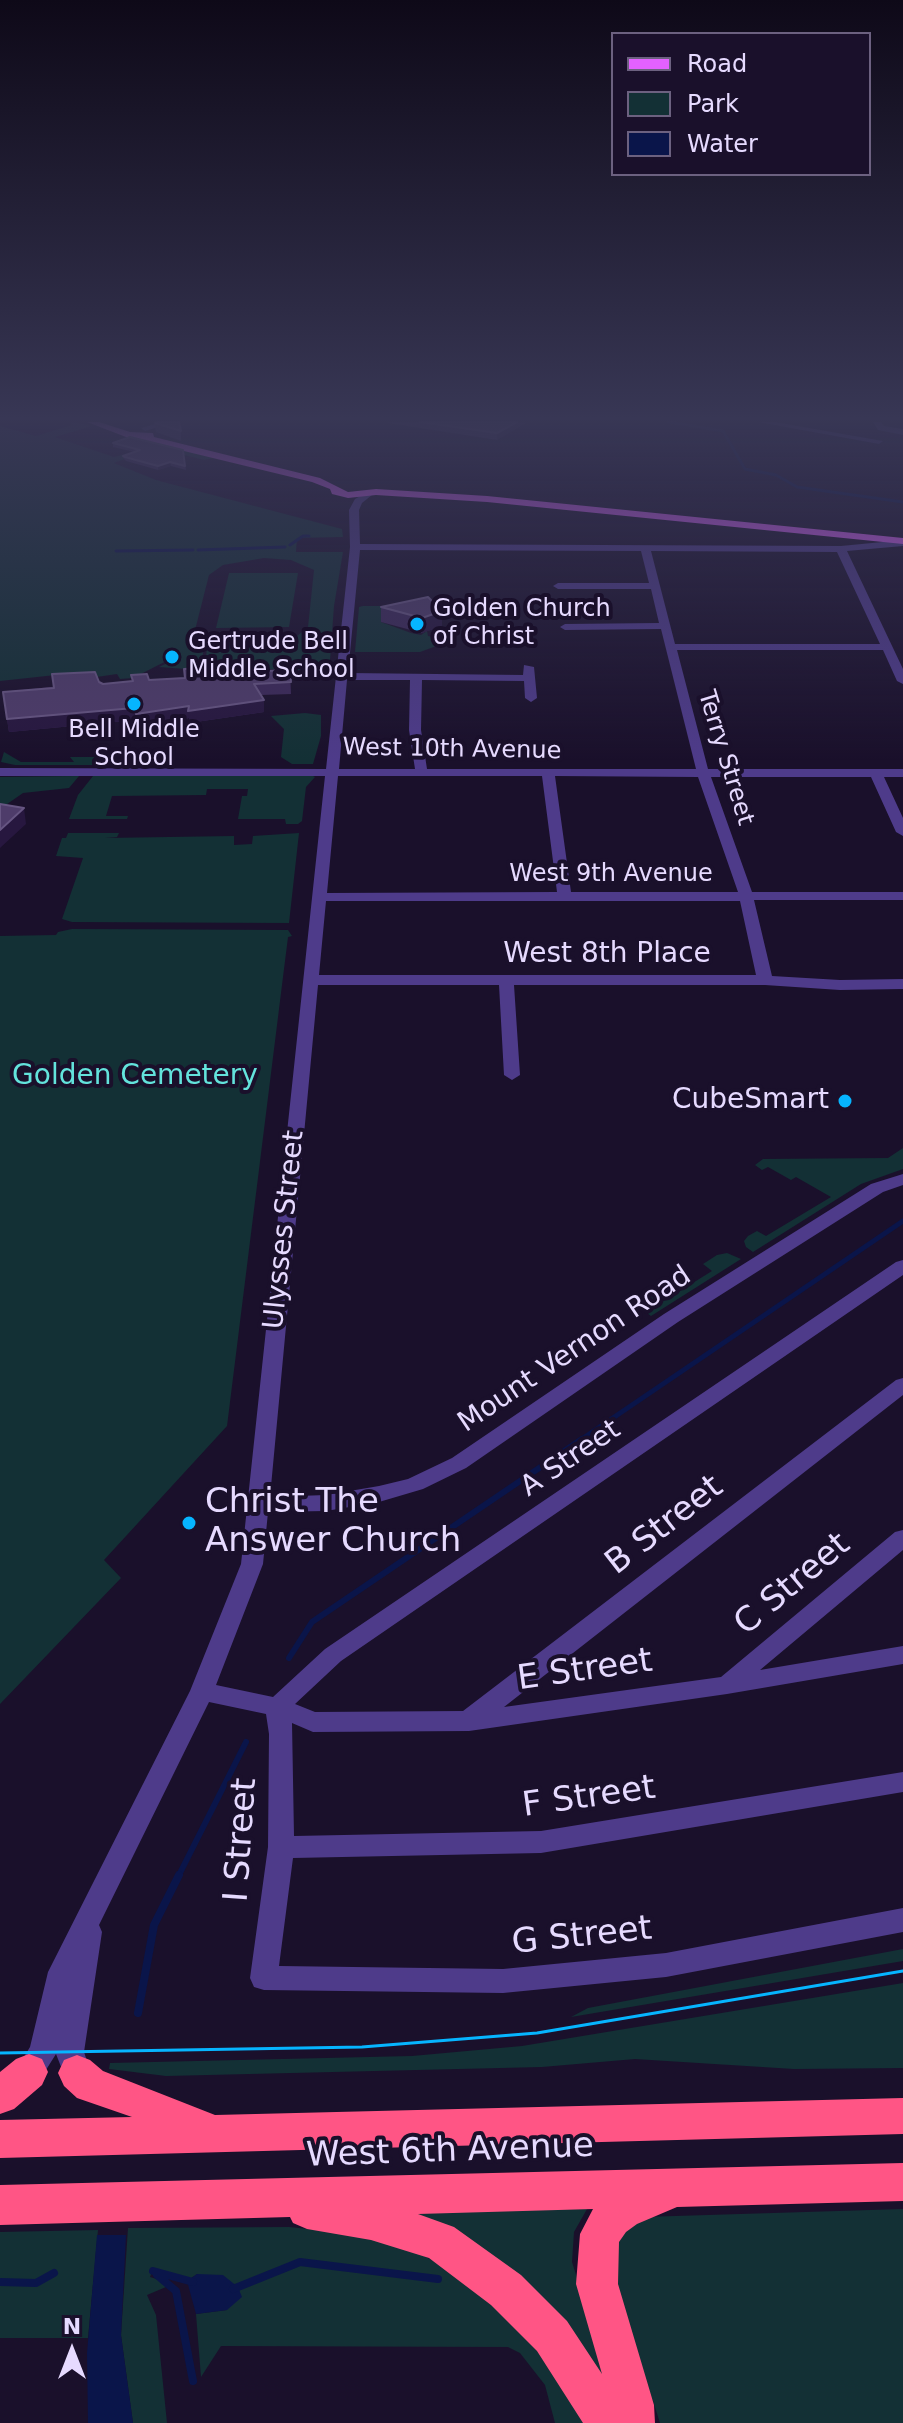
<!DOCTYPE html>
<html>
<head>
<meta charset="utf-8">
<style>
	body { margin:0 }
	#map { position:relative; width:903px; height:2423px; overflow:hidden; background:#1a102b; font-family:"DejaVu Sans",sans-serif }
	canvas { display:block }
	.legend { position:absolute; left:611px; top:32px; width:260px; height:144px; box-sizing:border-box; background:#1a102b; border:2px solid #6c6180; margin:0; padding:10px 14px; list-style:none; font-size:24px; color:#e6daff }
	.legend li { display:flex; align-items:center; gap:16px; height:40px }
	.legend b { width:40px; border:2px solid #6c6180 }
	.north { position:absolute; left:32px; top:2311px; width:80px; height:80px; -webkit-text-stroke:6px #1a102b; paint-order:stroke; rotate:0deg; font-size:22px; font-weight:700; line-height:32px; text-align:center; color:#e6daff }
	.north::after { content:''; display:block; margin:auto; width:28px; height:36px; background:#e6daff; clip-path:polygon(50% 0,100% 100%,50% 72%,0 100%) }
</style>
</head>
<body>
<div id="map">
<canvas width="903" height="2423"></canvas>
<ul class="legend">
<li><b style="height:10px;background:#e361ff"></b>Road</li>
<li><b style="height:22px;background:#133035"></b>Park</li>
<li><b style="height:22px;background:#0a154a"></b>Water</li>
</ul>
<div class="north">N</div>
</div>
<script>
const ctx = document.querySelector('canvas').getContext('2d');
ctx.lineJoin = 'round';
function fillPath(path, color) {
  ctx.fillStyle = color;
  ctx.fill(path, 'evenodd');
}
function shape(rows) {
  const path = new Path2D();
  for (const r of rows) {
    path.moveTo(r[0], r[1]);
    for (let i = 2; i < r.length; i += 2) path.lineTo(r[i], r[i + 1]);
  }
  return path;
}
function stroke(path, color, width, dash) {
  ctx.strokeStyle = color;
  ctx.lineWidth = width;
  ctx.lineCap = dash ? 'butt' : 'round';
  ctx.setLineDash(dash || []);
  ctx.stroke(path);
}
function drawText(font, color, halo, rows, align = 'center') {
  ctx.font = font + ' "DejaVu Sans",sans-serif';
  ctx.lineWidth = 8;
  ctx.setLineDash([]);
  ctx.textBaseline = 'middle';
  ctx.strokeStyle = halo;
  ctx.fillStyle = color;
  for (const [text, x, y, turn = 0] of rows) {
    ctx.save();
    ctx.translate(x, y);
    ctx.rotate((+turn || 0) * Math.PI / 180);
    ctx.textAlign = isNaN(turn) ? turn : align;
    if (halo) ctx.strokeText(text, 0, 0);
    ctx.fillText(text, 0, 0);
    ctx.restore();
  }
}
fillPath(shape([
	[73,422,92,426,55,437,114,457,155,446,152,443,214,458,204,460,156,448,114,463,156,480,342,529,343,537,297,538,296,552,343,552,334,606,329,674,293,669,204,670,207,649,217,646,211,643,211,639,243,644,271,643,297,636,308,627,314,570,291,560,264,558,223,565,209,575,191,646,204,648,200,670,159,667,180,657,180,654,133,678,120,679,117,674,83,679,74,673,0,681,0,426,36,436,72,425,70,423],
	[229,573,298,573,289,627,216,628],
	[363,606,408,606,381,622,411,633,421,635,427,631,428,636,439,638,439,645,420,652,355,652,359,607],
	[305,713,321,715,321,736,313,764,292,764,281,757,284,729,271,716],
	[4,752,21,762,74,762,70,757,115,757,116,762,139,762,138,757,147,761,134,765,15,765,1,762],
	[79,776,69,788,23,793,0,809,0,777],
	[93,776,313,776,315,777,306,787,302,821,298,824,286,824,285,819,238,819,242,796,247,796,248,789,207,789,206,795,112,796,106,816,128,816,127,819,69,819,78,795],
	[68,833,119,833,117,837,105,838,234,836,234,845,252,844,253,836,299,833,289,923,72,922,62,919,83,858,56,856,62,838,66,838],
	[72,929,288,930,292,936,288,937,227,1426,104,1560,121,1578,0,1704,0,936,56,935,58,932],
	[903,1148,903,1169,861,1184,753,1252,746,1247,744,1241,748,1236,757,1231,766,1236,831,1197,796,1177,791,1180,768,1167,762,1170,755,1165,763,1159,888,1158],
	[727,1253,741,1259,651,1316,642,1309,644,1300,654,1295,664,1301,712,1271,703,1264,717,1255],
	[903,1949,903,1961,571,2017,588,2008],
	[903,1983,903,2068,794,2069,635,2059,542,2067,166,2076,109,2069,110,2063,412,2056,522,2046],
	[591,2202,574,2232,572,2262,615,2400,415,2214],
	[903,2209,903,2423,660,2423,653,2401,641,2381,613,2287,617,2237,643,2217],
	[289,2227,367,2235,408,2248,460,2274,512,2314,589,2423,555,2423,545,2385,520,2353,508,2347,221,2346,201,2377,196,2314,227,2310,197,2274,190,2279,154,2268,150,2277,173,2284,147,2295,156,2315,167,2423,133,2423,121,2335,128,2228],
	[98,2230,88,2338,0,2338,0,2232]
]), '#133035');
fillPath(shape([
	[97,2235,126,2235,121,2335,133,2423,88,2423,87,2353],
	[197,2274,223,2275,238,2287,242,2297,227,2310,196,2314,187,2281]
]), '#0a154a');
stroke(shape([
	[669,422,723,431,745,469,776,475,797,487,903,502],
	[290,545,303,536,309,536],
	[198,550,285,547],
	[116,551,193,550]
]), '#0a154a', 3);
stroke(shape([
	[579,1441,903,1221]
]), '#0a154a', 5);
stroke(shape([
	[289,1658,312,1622,582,1439],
	[178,1877,246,1742]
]), '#0a154a', 6);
stroke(shape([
	[138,2013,154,1925,179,1875],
	[153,2271,193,2282],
	[157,2275,176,2291,193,2381],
	[0,2282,36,2283,54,2273],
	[233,2289,300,2262,438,2279]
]), '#0a154a', 8);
fillPath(shape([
	[162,422,175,422,145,431,141,428,162,422],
	[758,422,775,422,883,441,879,444,758,422],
	[873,422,881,422,884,426,903,429,903,435,878,430,873,422],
	[367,492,372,495,362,503,359,510,360,544,841,546,903,540,903,546,847,551,903,669,903,684,897,681,883,650,677,650,708,769,903,769,903,777,884,777,903,818,903,836,896,832,871,777,711,777,752,892,903,892,903,900,754,900,772,976,840,980,903,979,903,989,840,990,765,985,514,985,520,1075,512,1080,504,1075,499,985,318,985,270,1497,326,1495,379,1486,408,1479,452,1458,664,1314,871,1184,903,1174,903,1185,883,1192,678,1322,466,1468,423,1489,379,1502,326,1511,268,1512,263,1564,216,1685,273,1697,325,1649,896,1262,903,1260,903,1275,341,1661,295,1704,315,1712,463,1711,896,1380,903,1378,903,1395,504,1707,721,1677,895,1532,903,1530,903,1550,760,1670,903,1646,903,1664,727,1694,469,1731,313,1732,292,1723,294,1836,541,1831,903,1772,903,1792,541,1853,293,1858,279,1966,503,1969,666,1953,903,1908,903,1932,666,1977,503,1993,264,1990,254,1987,250,1978,268,1847,269,1734,266,1714,209,1702,99,1925,102,1932,84,2052,91,2073,87,2082,77,2086,67,2082,56,2054,39,2081,29,2085,19,2081,15,2072,30,2047,48,1972,190,1691,241,1564,325,776,0,776,0,768,326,769,350,547,349,510,355,499,367,492],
	[360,550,641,551,649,583,558,583,553,586,558,589,651,589,659,623,565,624,560,627,565,630,661,629,696,769,427,769,421,730,422,680,524,681,525,698,531,702,537,698,534,667,524,665,523,675,348,673,360,550],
	[651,551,837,552,880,644,675,644,651,551],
	[347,680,410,680,409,730,415,769,339,769,347,680],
	[338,776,542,776,557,892,327,893,338,776],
	[555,776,698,777,738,892,571,892,555,776],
	[326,901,740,901,756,975,319,975,326,901]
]), '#4e3b8a');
fillPath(shape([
	[87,422,99,422,130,432,153,433,154,437,320,478,348,492,376,489,487,496,903,538,903,544,487,502,376,495,348,498,332,494,330,489,312,482,126,437,87,422]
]), '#e361ff');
fillPath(shape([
	[29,2054,42,2059,48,2072,42,2085,14,2109,0,2114,0,2072,16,2059,29,2054],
	[77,2055,90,2060,103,2071,215,2115,903,2098,903,2134,0,2158,0,2120,132,2117,77,2098,64,2086,58,2073,64,2060,77,2055],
	[903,2163,903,2201,677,2207,637,2224,626,2232,619,2242,618,2284,654,2405,655,2423,583,2423,537,2351,491,2305,429,2258,371,2240,307,2229,293,2223,290,2217,0,2225,0,2185,903,2163],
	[593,2209,580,2234,576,2284,602,2374,567,2321,521,2275,454,2227,418,2214,593,2209]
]), '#ff5585');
stroke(shape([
	[0,2053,362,2047,537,2033,903,1971]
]), '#06b5ff', 3);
fillPath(shape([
	[388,422,527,422,497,440,388,423],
	[155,423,181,431,181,441,156,432],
	[113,443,183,450,186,470,171,466,158,470,126,461,124,459,123,456,134,452,113,447],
	[381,607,442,611,442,626,422,633,381,622],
	[290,670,291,694,261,695,264,712,189,723,189,718,137,726,136,720,9,732,3,692,99,682,103,684,132,681,131,675,149,680]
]), '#3c2959');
fillPath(shape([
	[517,422,527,422,497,440,497,433],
	[170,462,171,466,158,470,158,466],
	[442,611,442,626,422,633,422,618],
	[264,700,264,712,189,723,189,718,137,726,136,714,189,706],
	[134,708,136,720,9,732,7,719],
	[24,808,26,824,0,848,0,830]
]), '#27173f');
const building = shape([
	[159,422,179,422,181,431,155,423,159,422],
	[420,422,517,422,497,433,420,422],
	[130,437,183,450,185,466,170,462,158,466,125,457,123,456,140,450,113,443,130,437],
	[428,597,442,611,422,618,381,607,428,597],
	[266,665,266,671,290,670,291,682,254,684,264,700,188,711,189,706,136,714,134,708,7,719,3,692,54,688,52,674,95,672,99,682,103,684,133,681,131,675,147,674,149,680,185,678,184,669,266,665],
	[0,804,24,808,0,830,0,804]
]);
fillPath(building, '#4e3c6a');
stroke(building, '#665582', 2);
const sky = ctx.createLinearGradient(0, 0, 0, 761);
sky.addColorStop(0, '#0e0918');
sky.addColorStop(0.55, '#383755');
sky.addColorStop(1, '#38375500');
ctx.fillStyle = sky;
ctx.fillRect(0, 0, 903, 761);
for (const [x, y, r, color] of [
	[417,624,8,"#06b5ff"],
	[172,657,8,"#06b5ff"],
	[134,704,8,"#06b5ff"],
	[845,1101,8,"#06b5ff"],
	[189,1523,8,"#06b5ff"]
]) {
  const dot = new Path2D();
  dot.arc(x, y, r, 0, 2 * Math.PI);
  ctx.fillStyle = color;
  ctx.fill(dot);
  stroke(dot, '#1a102b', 3);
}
drawText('24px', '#e6daff', '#1a102b', [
	["Golden Church",433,610],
	["of Christ",433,638],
	["Gertrude Bell",188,643],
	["Middle School",188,671],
	["Bell Middle",134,731,"center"],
	["School",134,759,"center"]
], 'left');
drawText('24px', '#e6daff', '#1a102b', [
	["West 10th Avenue",452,750,1],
	["Terry Street",725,758,73],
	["West 9th Avenue",611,875]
]);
drawText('28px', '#e6daff', '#1a102b', [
	["West 8th Place",607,955],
	["Ulysses Street",285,1230,-84],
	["Mount Vernon Road",575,1350,-34],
	["A Street",571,1459,-34]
]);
drawText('28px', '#63e3dc', '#1a102b', [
	["Golden Cemetery",135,1077]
]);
drawText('28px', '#e6daff', '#1a102b', [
	["CubeSmart",829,1101]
], 'right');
drawText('34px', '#e6daff', '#1a102b', [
	["Christ The",205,1503],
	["Answer Church",205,1542]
], 'left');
drawText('34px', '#e6daff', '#1a102b', [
	["B Street",665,1526,-38],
	["C Street",793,1585,-40],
	["E Street",585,1671,-8],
	["F Street",589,1798,-8],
	["I Street",242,1840,-86],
	["G Street",582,1937,-6],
	["West 6th Avenue",450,2152,-2]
]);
</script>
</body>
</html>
